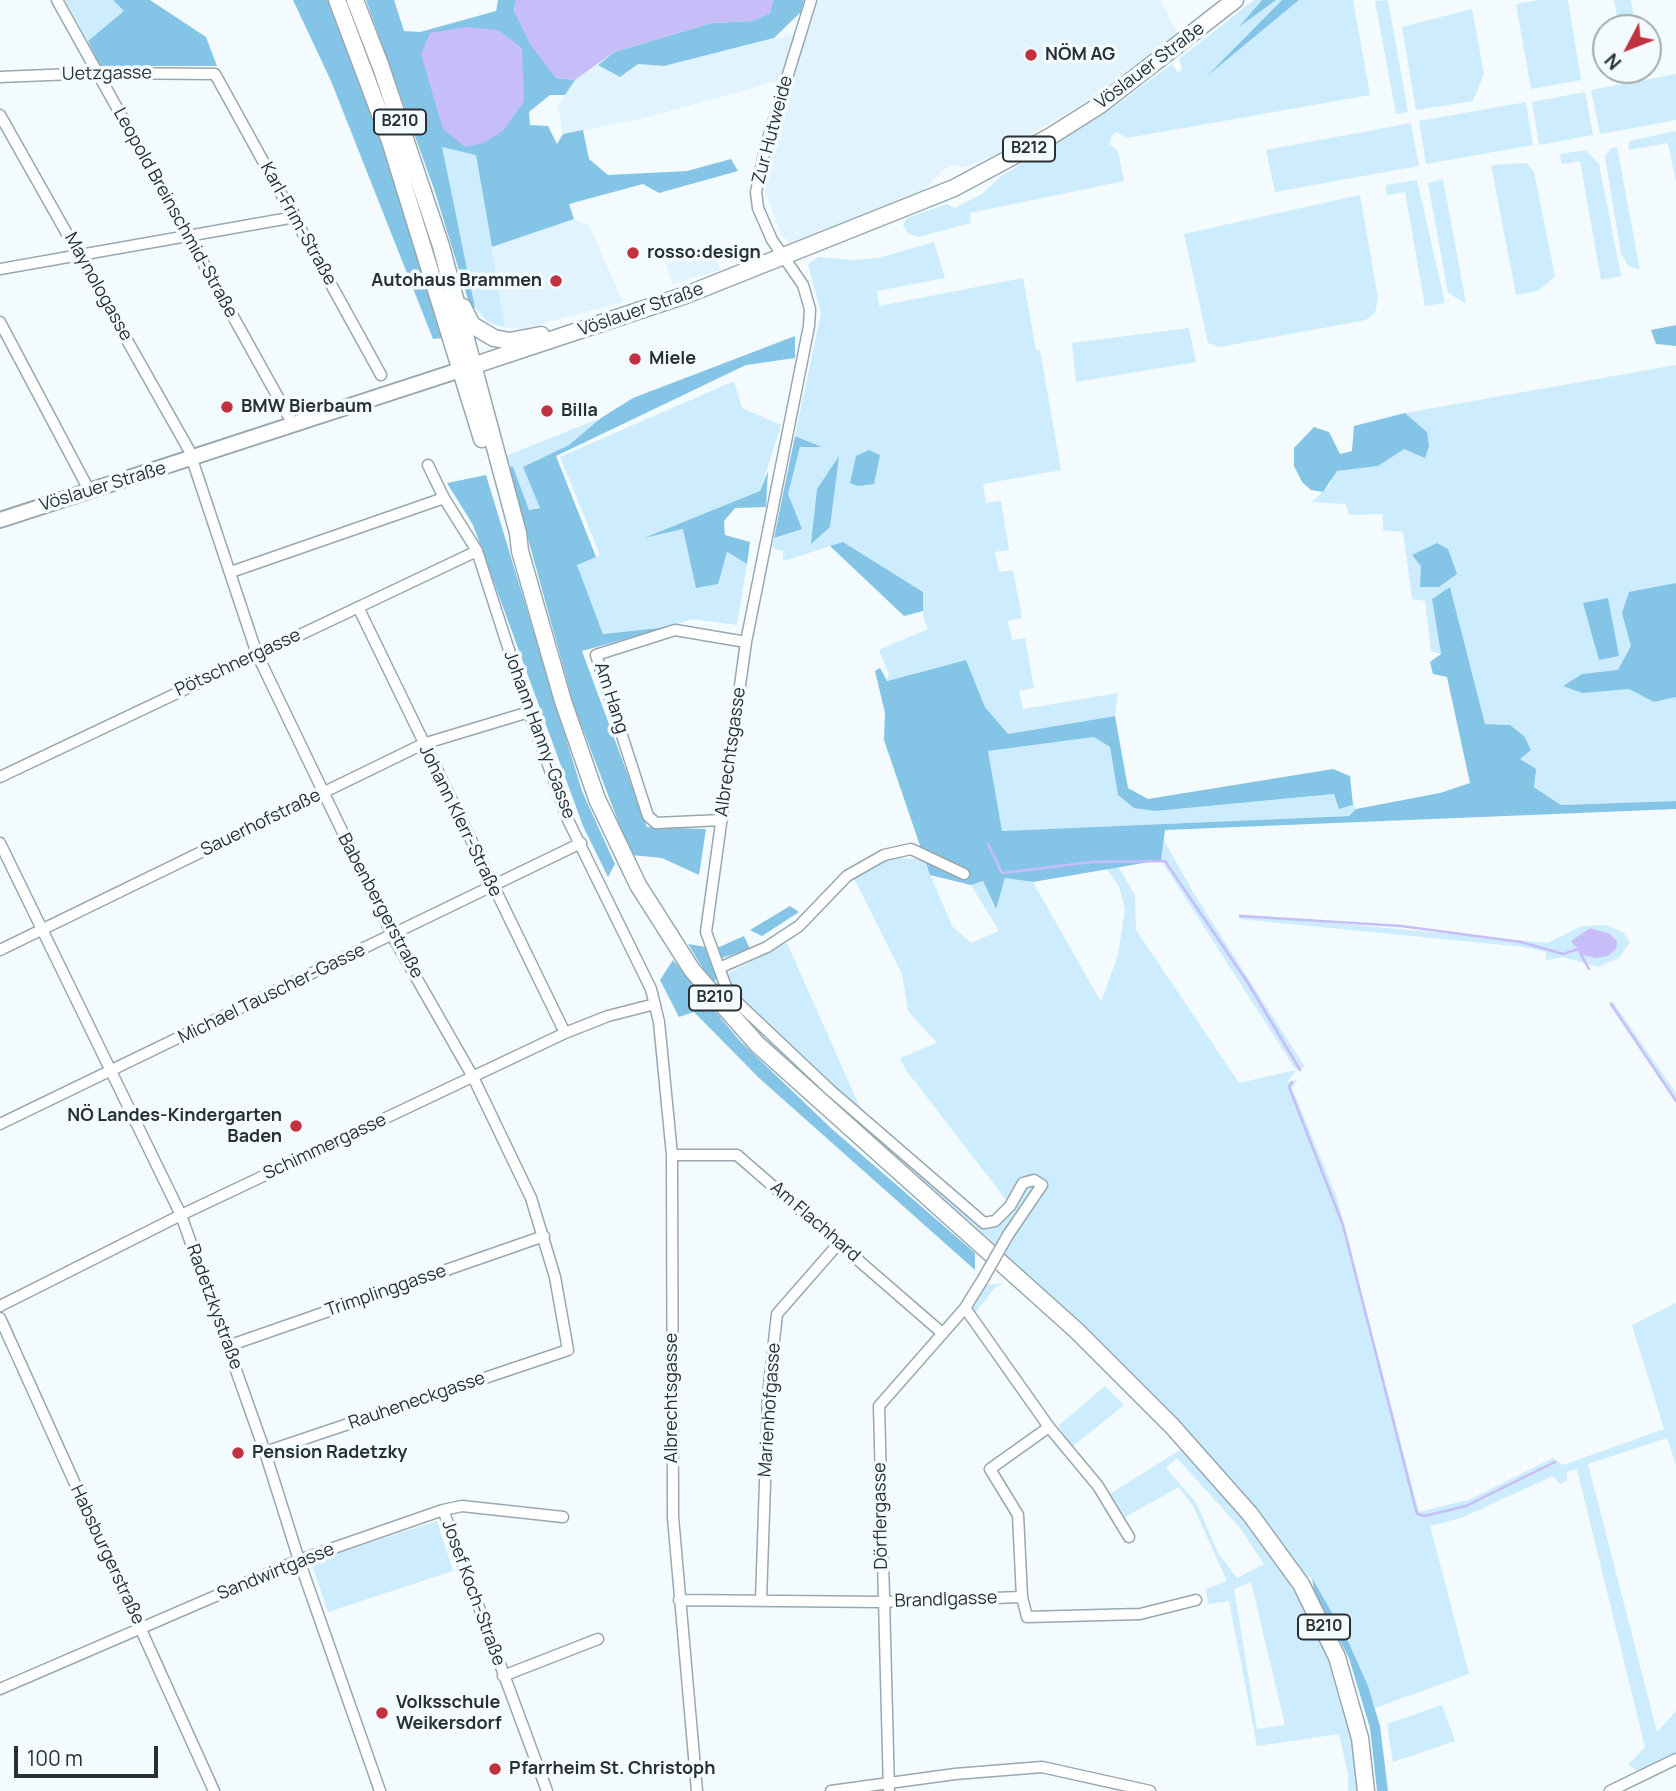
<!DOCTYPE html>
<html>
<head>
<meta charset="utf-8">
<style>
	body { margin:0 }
	#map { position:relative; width:1676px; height:1791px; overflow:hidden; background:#f4fbff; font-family:Manrope,sans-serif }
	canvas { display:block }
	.north { position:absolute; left:1592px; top:14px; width:70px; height:70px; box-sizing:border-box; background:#f4fbff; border:2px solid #a3aaad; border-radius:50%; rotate:228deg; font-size:19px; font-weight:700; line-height:28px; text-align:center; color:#293033 }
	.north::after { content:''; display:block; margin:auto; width:24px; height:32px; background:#c1313f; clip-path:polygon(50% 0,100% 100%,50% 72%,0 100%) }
	.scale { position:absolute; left:14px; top:1746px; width:144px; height:32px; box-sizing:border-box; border:4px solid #293033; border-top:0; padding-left:9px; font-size:21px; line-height:24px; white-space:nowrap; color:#293033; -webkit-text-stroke:5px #f4fbff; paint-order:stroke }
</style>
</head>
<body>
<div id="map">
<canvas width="1676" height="1791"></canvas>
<div class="north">N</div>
<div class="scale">100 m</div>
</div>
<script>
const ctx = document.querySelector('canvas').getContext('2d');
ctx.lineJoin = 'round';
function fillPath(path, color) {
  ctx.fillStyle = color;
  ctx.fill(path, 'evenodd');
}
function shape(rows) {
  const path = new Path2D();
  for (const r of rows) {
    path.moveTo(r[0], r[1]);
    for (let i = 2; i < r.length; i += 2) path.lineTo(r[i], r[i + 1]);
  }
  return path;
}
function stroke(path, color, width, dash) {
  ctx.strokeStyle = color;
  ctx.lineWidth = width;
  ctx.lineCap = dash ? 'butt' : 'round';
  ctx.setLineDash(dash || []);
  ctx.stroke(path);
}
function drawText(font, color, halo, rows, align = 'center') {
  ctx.font = font + ' Manrope,sans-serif';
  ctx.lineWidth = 7;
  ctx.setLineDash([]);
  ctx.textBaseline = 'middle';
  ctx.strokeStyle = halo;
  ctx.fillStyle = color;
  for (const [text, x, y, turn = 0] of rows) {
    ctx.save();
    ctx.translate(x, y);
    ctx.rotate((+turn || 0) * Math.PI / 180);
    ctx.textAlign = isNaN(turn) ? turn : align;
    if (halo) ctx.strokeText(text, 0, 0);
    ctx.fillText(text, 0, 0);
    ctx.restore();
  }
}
fillPath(shape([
	[818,0,1161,0,1178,35,1100,93,998,154,962,168,956,164,944,169,922,191,791,243,782,236,765,192,770,160,795,76,641,119,563,134,558,106,575,80,598,65,620,77,638,64,664,66,809,30],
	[574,219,589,225,623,302,522,329,505,328,492,247],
	[693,244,698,257,714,252,720,270,672,284,663,252]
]), '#e0f3fe');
fillPath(shape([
	[65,0,113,0,125,11,88,41],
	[1254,0,1262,0,1242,25,1276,0,1282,0,1218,66,1299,0,1353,0,1370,95,1127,138,1117,132,1112,135,1109,144,1118,151,1124,181,970,213,971,223,918,237,908,233,903,225,907,218,947,204,955,208,982,194,1001,176,1113,108,1172,64,1178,73,1182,69,1179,59],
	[1388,0,1408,112,1396,114,1375,1],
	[1539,0,1568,0,1581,80,1531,89,1516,4],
	[1614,0,1631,0,1636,28,1619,28],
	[1472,9,1484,74,1473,101,1416,110,1402,27],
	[1676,74,1676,120,1600,134,1591,90],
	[1585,92,1593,135,1539,145,1532,102],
	[1526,102,1533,145,1426,164,1419,121],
	[1411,123,1419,166,1275,192,1266,150],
	[1676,131,1676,183,1668,143,1629,150,1629,141],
	[441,147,476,154,505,328,488,322,475,308],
	[1617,147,1640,270,1628,266,1621,253,1605,157,1610,149],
	[1586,150,1599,164,1621,276,1601,280,1580,161,1562,164,1560,154],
	[1527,163,1534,172,1555,276,1538,291,1516,295,1491,165],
	[1443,179,1466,303,1448,293,1428,183],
	[1417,180,1445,303,1425,306,1405,192,1387,195,1386,185],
	[1360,195,1378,298,1375,313,1366,320,1220,347,1208,343,1184,234],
	[934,242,945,278,877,291,879,306,1023,278,1036,350,1040,350,1061,470,983,484,986,503,1001,501,1009,550,995,552,999,572,1013,570,1022,618,1008,621,1012,640,1025,638,1034,688,1019,691,1023,709,1118,693,1115,716,1008,734,985,707,966,660,886,681,889,674,879,650,928,629,923,616,923,592,843,542,787,560,783,559,783,551,772,548,774,538,801,529,788,494,800,447,820,446,795,436,821,313,808,264,818,257,853,260,878,258],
	[1189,328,1196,362,1076,382,1072,343],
	[1676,365,1676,801,1561,805,1534,786,1520,759,1510,725,1485,724,1450,587,1432,599,1441,654,1431,651,1425,601,1412,599,1403,532,1383,530,1383,514,1349,515,1346,504,1312,502,1329,486,1336,471,1378,466,1427,432,1405,413],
	[734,381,742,408,781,425,760,491,651,536,683,529,747,564,737,625,692,619,669,627,603,634,577,565,600,555,560,457],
	[601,418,569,445,523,467,540,507,529,510,513,468,503,457],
	[1094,737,1110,747,1118,795,1156,811,1335,794,1339,809,1353,805,1356,809,1349,816,1001,831,988,751],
	[1162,837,1196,897,1305,1067,1296,1070,1287,1083,1298,1079,1292,1088,1336,1195,1419,1512,1471,1499,1553,1458,1563,1465,1664,1429,1632,1325,1676,1303,1676,1465,1667,1438,1588,1464,1657,1732,1676,1711,1676,1755,1640,1772,1628,1765,1645,1747,1577,1469,1567,1472,1567,1481,1560,1484,1553,1476,1461,1518,1430,1526,1469,1674,1375,1708,1347,1639,1312,1578,1301,1573,1248,1501,1193,1438,1063,1309,771,1049,711,982,787,943,862,1112,989,1219,1007,1201,906,1070,900,1058,937,1043,908,1011,902,974,854,878,863,868,891,857,924,860,952,926,971,943,999,931,971,885,983,881,995,908,1005,878,1033,882,1101,1002,1118,955,1125,909,1119,886,1106,868,1118,866,1135,895,1136,930,1239,1083,1296,1070,1161,860],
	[1239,914,1547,943,1582,926,1605,925,1623,932,1630,942,1619,958,1598,967,1563,957,1546,960,1546,952,1524,947,1239,919],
	[1590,928,1583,955,1572,941],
	[1613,1002,1676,1093,1676,1102,1609,1003],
	[1003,1283,995,1288,974,1314,970,1308,985,1285],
	[1105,1386,1124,1405,1073,1446,1058,1426],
	[1181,1449,1242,1516,1279,1566,1312,1621,1328,1657,1342,1699,1352,1745,1357,1791,1348,1791,1348,1774,1339,1734,1257,1746,1229,1601,1208,1604,1206,1589,1227,1581,1193,1506,1179,1487,1125,1517,1110,1494],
	[1177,1458,1240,1528,1264,1564,1237,1578,1218,1553,1196,1502,1166,1468],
	[1251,1582,1285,1725,1257,1729,1234,1589],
	[437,1521,453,1571,328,1612,311,1562],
	[1442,1705,1455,1741,1393,1762,1387,1724]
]), '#cdecfd');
fillPath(shape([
	[113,0,150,0,206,37,217,66,100,66,88,41,124,11],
	[293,0,329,0,360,75,442,338,433,339,331,81],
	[366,0,394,0,404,31,420,32,496,11,498,0,516,0,514,11,556,78,575,80,565,95,550,95,529,112,530,125,548,126,557,144,563,134,583,130,589,159,608,175,687,171,731,159,738,171,659,193,643,184,569,204,574,219,492,247,476,155,442,147,475,308,470,306,434,189],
	[773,0,804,0,801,12,774,38,664,66,638,64,620,77,598,65,614,52,711,23,751,21,770,13],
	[1262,0,1276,0,1239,27],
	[1282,0,1299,0,1207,76],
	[1676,325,1676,346,1656,344,1651,330],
	[795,336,795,358,746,365,556,456,596,557,577,565,603,634,669,627,582,651,647,827,706,829,699,875,662,858,631,855,574,706,508,466,513,467,529,510,540,508,523,467,569,445,601,418,633,398],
	[1405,413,1427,432,1429,446,1425,458,1404,449,1378,466,1337,471,1323,492,1311,490,1302,482,1294,466,1294,448,1314,427,1329,432,1340,454,1352,451,1354,426],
	[795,436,822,447,800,447,788,494,802,529,774,538],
	[869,450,880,455,874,484,858,486,850,483,856,456],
	[839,456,830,527,811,544,817,489],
	[768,471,766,507,735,508,724,521,725,535,750,542,747,564,727,552,718,584,696,588,683,529,644,538,760,491],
	[486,475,582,791,615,864,608,877,583,826,473,525,447,483],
	[843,542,923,592,923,611,904,616,830,546],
	[1437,543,1448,549,1457,574,1439,587,1420,587,1421,566,1412,555],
	[1676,583,1676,697,1654,702,1629,689,1582,693,1563,686,1582,674,1618,670,1631,646,1622,613,1629,592],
	[1450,587,1485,724,1510,725,1524,736,1531,750,1520,759,1536,769,1534,787,1561,805,1676,801,1676,809,1165,830,1161,860,1033,882,1005,878,996,909,983,881,971,885,930,875,884,740,885,713,875,671,880,668,887,681,966,660,985,707,1008,734,1115,716,1128,788,1148,799,1333,769,1350,776,1353,805,1339,809,1334,794,1156,811,1134,808,1118,795,1110,747,1094,737,988,751,1002,831,1349,816,1356,809,1440,793,1470,783,1447,677,1433,674,1430,662,1441,654,1432,599],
	[1608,598,1619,656,1599,660,1583,603],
	[790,906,799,912,762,936,750,930],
	[744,936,750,949,722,958,717,948],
	[688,944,706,947,719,978,711,982],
	[673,960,739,1040,832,1129,975,1253,975,1270,759,1078,694,1012,679,1017,660,980],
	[1312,1578,1347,1639,1368,1686,1380,1726,1388,1791,1377,1791,1370,1728,1349,1658,1314,1590]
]), '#84c5e7');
fillPath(shape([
	[516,0,773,0,770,13,751,21,711,23,614,52,575,80,556,78,530,44,514,11],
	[465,27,498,30,522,48,524,101,504,130,484,143,465,147,443,129,421,54,430,33],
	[1590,928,1610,934,1617,942,1616,949,1608,956,1596,958,1583,955,1571,941]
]), '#c7bdf8');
stroke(shape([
	[988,844,1002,873,1092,862,1165,861,1248,983,1300,1070],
	[1240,916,1401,926,1521,942,1563,954,1578,949,1589,969],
	[1611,1004,1676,1101],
	[1292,1082,1289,1087,1343,1225,1417,1514,1425,1516,1466,1506,1555,1462]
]), '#c7bdf8', 2.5);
const street = shape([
	[57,0,294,426],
	[811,0,765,149,756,192,758,208,772,240,803,285,810,309,809,326,746,642,706,932,726,987,738,1003,830,1090,984,1223,995,1221,1010,1206,1023,1183,1034,1180,1042,1185,1008,1235],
	[0,77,97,73,215,74,381,375],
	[0,115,189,450,257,654,393,937,473,1077,531,1198,555,1277,568,1350,265,1452],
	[0,269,295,217],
	[0,322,89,490],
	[428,465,444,498,477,551,529,712,568,820,651,989,659,1022,672,1155,673,1517,697,1791],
	[231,572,444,498],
	[358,607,565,1033],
	[0,777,477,551],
	[722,820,656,823,648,816,596,655,675,630,746,642],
	[0,843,181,1215,265,1452,299,1560,380,1791],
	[0,950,423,744,529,712],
	[719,968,767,947,799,926,847,876,884,855,911,849,964,874],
	[0,1124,581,843],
	[672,1155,737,1155,941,1332],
	[0,1306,181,1215,565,1033,608,1016,655,1004],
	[965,1308,1049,1427,1098,1486,1129,1537],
	[0,1318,214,1791],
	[228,1346,544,1236],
	[443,1510,547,1791],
	[1022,1597,1018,1515,990,1469,1049,1427],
	[679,1600,882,1602,1022,1597,1027,1617,1140,1614,1196,1600],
	[761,1600,768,1395,777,1314,839,1243],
	[503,1676,598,1639],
	[0,1689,299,1560,443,1510,462,1506,563,1517],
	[831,1791,955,1774,1042,1767,1150,1791],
	[889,1791,879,1406,965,1308,983,1279],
	[1610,1791,1676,1759]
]);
const secondary = shape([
	[0,520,460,370]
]);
const primary = shape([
	[337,0,390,141,482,439],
	[355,0,381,67,441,246,518,533,520,551,563,701,597,799,638,885,692,970,757,1044,1077,1331,1172,1426,1250,1514,1301,1584,1337,1657,1360,1738,1366,1791],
	[463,307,472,325,494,338,510,341,541,335],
	[460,370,686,295,954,188,1051,136,1100,105,1235,0]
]);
stroke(street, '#98a8b0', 13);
stroke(secondary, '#98a8b0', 18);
stroke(primary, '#98a8b0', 19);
stroke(street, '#fff', 10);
stroke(secondary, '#fff', 14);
stroke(primary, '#fff', 16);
const streetBridge = shape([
	[983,1279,1008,1235]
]);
stroke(streetBridge, '#98a8b0', 13, []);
stroke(streetBridge, '#fff', 10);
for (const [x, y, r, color] of [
	[1031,55,7,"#c1313f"],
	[633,253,7,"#c1313f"],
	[556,281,7,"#c1313f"],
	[635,359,7,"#c1313f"],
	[227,407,7,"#c1313f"],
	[547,411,7,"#c1313f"],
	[296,1126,7,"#c1313f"],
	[238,1453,7,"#c1313f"],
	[382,1713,7,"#c1313f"],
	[495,1769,7,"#c1313f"]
]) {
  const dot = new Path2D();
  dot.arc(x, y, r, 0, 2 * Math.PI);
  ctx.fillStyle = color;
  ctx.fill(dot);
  stroke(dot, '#f4fbff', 2.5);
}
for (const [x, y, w] of [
	[400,122,52],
	[1029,149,52],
	[715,998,52],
	[1324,1627,52]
]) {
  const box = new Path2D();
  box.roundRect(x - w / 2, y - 12.5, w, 25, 5);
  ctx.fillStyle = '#f4fbff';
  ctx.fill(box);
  stroke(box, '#293033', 2);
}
drawText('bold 16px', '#293033', null, [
	["B210",400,122],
	["B212",1029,149],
	["B210",715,998],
	["B210",1324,1627]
]);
drawText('bold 18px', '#293033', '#f4fbff', [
	["NÖM AG",1045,55],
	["rosso:design",647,253],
	["Autohaus Brammen",542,281,"right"],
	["Miele",649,359],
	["BMW Bierbaum",241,407],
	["Billa",561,411],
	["NÖ Landes-Kindergarten",282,1116,"right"],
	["Baden",282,1137,"right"],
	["Pension Radetzky",252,1453],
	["Volksschule",396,1703],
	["Weikersdorf",396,1724],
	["Pfarrheim St. Christoph",509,1769]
], 'left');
drawText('18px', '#293033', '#f4fbff', [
	["Vöslauer Straße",1150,66,-37],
	["Uetzgasse",107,74,-1],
	["Zur Hutweide",773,130,-75],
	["Leopold Breinschmid-Straße",175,213,61],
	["Karl-Frim-Straße",298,224,61],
	["Maynologasse",98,287,61],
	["Vöslauer Straße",641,310,-19],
	["Vöslauer Straße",103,487,-17],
	["Pötschnergasse",238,663,-25],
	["Am Hang",611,698,72],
	["Johann Hanny-Gasse",539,735,70],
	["Albrechtsgasse",731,752,-82],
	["Johann Klerr-Straße",460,821,64],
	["Sauerhofstraße",261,823,-26],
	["Babenbergerstraße",380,906,62],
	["Michael Tauscher-Gasse",272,994,-26],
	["Schimmergasse",325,1147,-25],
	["Am Flachhard",815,1222,41],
	["Trimplinggasse",386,1291,-19],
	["Radetzkystraße",214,1307,70],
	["Albrechtsgasse",672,1398,-90],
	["Rauheneckgasse",417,1401,-19],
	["Marienhofgasse",770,1410,-86],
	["Dörflergasse",881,1516,-91],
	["Habsburgerstraße",107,1555,65],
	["Sandwirtgasse",276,1572,-22],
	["Josef Koch-Straße",473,1593,70],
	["Brandlgasse",946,1600,-2]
]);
</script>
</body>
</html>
